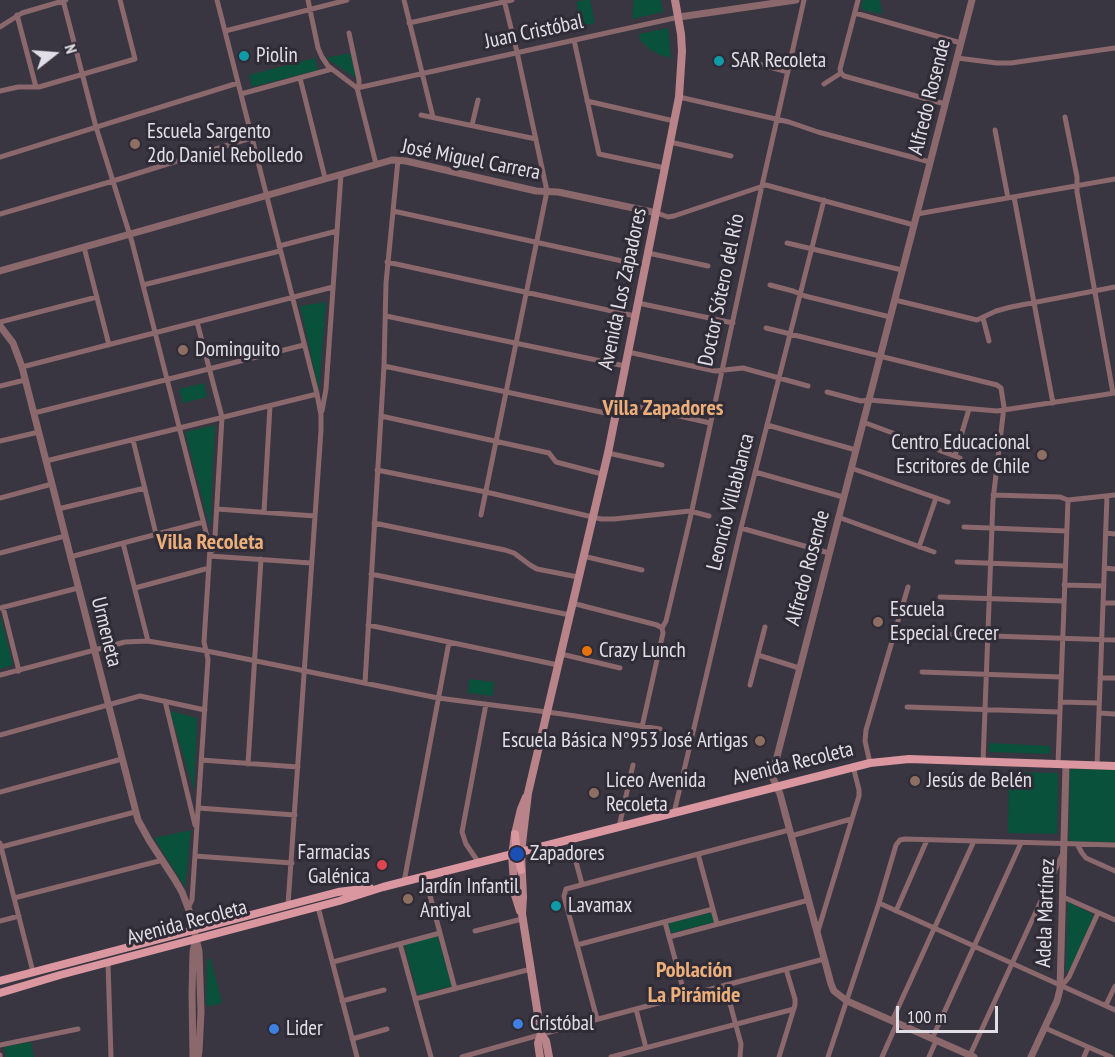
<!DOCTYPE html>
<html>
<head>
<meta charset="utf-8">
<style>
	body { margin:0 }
	#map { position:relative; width:1115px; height:1057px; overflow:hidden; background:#393541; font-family:"PT Sans Narrow",sans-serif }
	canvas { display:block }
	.north { position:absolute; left:24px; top:24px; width:60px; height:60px; -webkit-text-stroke:4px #2f2b37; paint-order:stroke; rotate:73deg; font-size:16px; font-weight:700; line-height:24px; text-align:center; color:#e1dfe6 }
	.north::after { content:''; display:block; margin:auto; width:21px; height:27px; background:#e1dfe6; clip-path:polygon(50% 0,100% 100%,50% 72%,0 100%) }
	.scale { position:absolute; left:896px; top:1006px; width:102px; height:27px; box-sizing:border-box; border:3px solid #e1dfe6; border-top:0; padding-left:8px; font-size:18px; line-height:21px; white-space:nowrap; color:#e1dfe6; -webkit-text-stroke:4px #2f2b37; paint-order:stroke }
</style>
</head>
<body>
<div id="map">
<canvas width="1115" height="1057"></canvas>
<div class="north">N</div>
<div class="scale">100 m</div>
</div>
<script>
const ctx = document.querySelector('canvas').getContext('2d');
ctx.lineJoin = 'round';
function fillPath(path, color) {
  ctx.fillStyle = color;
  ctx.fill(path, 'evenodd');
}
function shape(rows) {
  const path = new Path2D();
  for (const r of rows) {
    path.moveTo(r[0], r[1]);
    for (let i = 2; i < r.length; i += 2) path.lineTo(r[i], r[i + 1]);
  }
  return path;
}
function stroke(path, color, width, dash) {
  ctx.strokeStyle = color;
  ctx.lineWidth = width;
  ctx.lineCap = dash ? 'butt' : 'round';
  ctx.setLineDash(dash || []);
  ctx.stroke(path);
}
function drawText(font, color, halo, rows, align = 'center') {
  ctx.font = font + ' "PT Sans Narrow",sans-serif';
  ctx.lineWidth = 6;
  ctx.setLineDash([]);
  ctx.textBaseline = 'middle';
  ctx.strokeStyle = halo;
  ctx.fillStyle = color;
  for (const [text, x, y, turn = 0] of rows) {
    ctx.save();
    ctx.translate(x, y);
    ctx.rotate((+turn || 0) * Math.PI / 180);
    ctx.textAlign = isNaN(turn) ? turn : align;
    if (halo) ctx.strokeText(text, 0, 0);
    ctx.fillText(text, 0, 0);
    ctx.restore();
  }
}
fillPath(shape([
	[585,0,590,0,595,23,581,26,576,2],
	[634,0,661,0,663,12,632,19],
	[863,0,880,0,882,14,863,10,861,5],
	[668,28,671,58,660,55,649,49,640,40,639,34],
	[350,53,356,78,326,58],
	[315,58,318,70,252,87,249,75],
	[326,302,319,390,300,306],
	[204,383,207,397,183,403,179,389],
	[215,425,210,528,185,432],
	[0,615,13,665,0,669],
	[469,679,494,682,493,696,468,693],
	[170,711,197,718,194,790],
	[989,743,1050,746,1050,754,989,752],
	[1070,769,1115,770,1115,842,1069,841],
	[1009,772,1058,773,1057,834,1008,833],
	[191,830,185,887,154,838],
	[1068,902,1092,914,1093,918,1068,973,1066,970],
	[709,913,713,914,715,922,671,933,669,925,670,923],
	[437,935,452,986,418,995,404,944],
	[210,958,222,1002,220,1004,208,1006,206,1005,207,959],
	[31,1042,34,1057,6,1057,4,1047]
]), '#09513a');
stroke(shape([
	[63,0,96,127,132,242,210,548,204,642,208,659,192,900,188,908],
	[217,0,317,394,321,415,321,430,288,905],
	[308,0,318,48,322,57,328,66,357,88,376,164],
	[404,0,433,117],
	[855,13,961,43],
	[17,15,36,87],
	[409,23,512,0],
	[0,27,22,13,66,0],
	[225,31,347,0],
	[349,33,359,80,359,84,357,88],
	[574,40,599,154,665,168],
	[957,58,997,63,1011,63,1115,48],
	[751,62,788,72],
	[841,73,844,76,945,104],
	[841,73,840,69,858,0],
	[300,78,325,178],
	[824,84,841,73],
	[357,88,679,17],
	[0,91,18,87,39,87,135,59,120,0],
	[241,94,332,69],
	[679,97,789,122,818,132,930,162],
	[587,101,674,121],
	[421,115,536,139],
	[1065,117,1077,177,1077,192,1113,393],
	[472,125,478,100],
	[995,130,1008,198],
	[670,142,731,156],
	[0,157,238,83],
	[1014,197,1053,403],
	[393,211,645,266],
	[657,213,668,217,674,216,766,185,914,225],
	[0,214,113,181,251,138],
	[917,214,1115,179],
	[787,243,902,270],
	[279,246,337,231],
	[84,247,109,345],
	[648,253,708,266],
	[387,262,635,316],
	[143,285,280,251],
	[770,285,793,291,805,296,890,317],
	[895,300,977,320,996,311,1011,307,1115,287],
	[638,303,733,323],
	[386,316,625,366],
	[983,318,989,341],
	[0,322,97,297],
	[197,322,222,417,215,537,212,551],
	[766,328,997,385,1001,388,1004,407,993,500,983,762],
	[628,352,715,371,743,368,808,386],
	[384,366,615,415],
	[22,367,333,287],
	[0,386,25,380],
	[827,392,861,401,869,400,997,411,1115,393],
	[618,402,710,423],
	[322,411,326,389,341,174],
	[34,413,304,345],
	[381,416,549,453,556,462,602,474],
	[863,422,960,458],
	[767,425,856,450],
	[133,440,156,534],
	[0,441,39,432],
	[608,453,662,465],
	[955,456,969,409],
	[46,461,317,394],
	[851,468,948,502],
	[377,470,486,492,601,519,614,519,690,511,709,516],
	[755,472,843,497],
	[993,495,1060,497,1068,500,1115,495],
	[0,498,52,484],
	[58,509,145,488],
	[217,509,315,516],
	[264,512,270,406],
	[481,515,547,191,517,52,504,0],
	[838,517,934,552],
	[374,523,505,550,514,553,530,565,537,569,578,577],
	[964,527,1066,531],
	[741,528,829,553],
	[1106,533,1115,534],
	[123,543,148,641],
	[919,547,936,498],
	[0,553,65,536],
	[210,556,311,563],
	[583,556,642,570],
	[70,557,203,522],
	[957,562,1065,566],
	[1104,568,1115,569],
	[371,574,570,615],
	[1064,585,1104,586],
	[135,588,209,568],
	[940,597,1063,601],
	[572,603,657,625,662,628],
	[1103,603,1115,603],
	[3,607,19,671],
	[0,608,78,588],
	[368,625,558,665],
	[930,634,1115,640],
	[561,654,620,668],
	[758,655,799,668],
	[922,672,1061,677],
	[0,675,125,642,148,641,207,651,438,698,562,714,660,729],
	[1100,678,1115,678],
	[365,683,384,366,386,283,398,160],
	[750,685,765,627],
	[165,701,195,825],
	[1060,702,1099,703],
	[907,707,1059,712],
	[1099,713,1115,714],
	[642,727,663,633,662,628,666,621,690,519,761,190,804,0],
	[0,735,140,696,205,710],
	[201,760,298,767],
	[870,763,865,741,866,730,908,587],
	[248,764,261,559],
	[1058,764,1068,500],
	[1097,766,1107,496],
	[0,792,122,759],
	[198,808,295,815],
	[674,813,741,528,824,200],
	[619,827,633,765],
	[791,836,851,819],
	[570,840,582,884],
	[0,843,33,972],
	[1077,844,1082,853,1086,858,1115,871],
	[1,847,135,812],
	[698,854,717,924],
	[195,856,292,863],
	[479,863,466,844,462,832,486,704],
	[425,877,455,989],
	[404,882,449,642],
	[1063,897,1115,920],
	[14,898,163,860],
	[879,903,1115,1010],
	[318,907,357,1057],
	[896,911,927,840],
	[0,921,19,916],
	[665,922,685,996],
	[475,931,522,919],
	[818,931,859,796,859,790,853,766],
	[669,937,809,900],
	[400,944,431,1057],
	[577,945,713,909],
	[333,962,440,933],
	[108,963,111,1057],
	[725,985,741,1044,740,1057],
	[1060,985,1065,982,1069,977,1098,913],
	[415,999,531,969],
	[342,1001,384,990],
	[1106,1005,1115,986],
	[636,1009,646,1048],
	[597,1019,564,896,566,889,789,830],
	[892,1021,974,841],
	[1045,1028,1111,1057],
	[352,1039,387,1029],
	[932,1039,1021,843],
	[0,1045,78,1029],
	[0,1055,0,1057],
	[970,1055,1062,855],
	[462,1057,557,1030,824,959],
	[611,1057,794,1009],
	[779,1057,795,1005,795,999,786,969],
	[828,1057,879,903,896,845,900,840,905,839,1115,845],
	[882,1057,897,1023],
	[929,1057,936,1041],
	[1084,1057,1088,1047]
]), '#8a686c', 5);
stroke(shape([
	[972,0,772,776,780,794,831,984,834,991,847,1001,974,1057],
	[679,17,796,0],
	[0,271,392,160,406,161,536,191,558,192,657,213],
	[0,326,13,343,22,367,138,820,149,840,175,880,182,892,190,913,199,951,201,1012,199,1051,198,1057],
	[193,1057,192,994,193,952,195,942],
	[1031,1057,1057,1001,1060,989,1066,765]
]), '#8a686c', 7);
stroke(shape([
	[520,911,515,895,512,855,515,834,521,809,526,797],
	[540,1057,538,1043,541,1034],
	[549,1057,546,1041,541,1034,522,914,523,897,521,853,523,835,528,793,608,453,679,97,682,51,681,34,675,0]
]), '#b88389', 8);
stroke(shape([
	[515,834,516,846,521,853],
	[512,855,517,857,519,860,521,870],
	[0,981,338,892,370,888],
	[0,993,60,975,339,901,383,887,870,763,909,759,1115,766]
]), '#db97a0', 8);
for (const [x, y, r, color] of [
	[244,56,6,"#0f9aa8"],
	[719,61,6,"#0f9aa8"],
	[135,144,6,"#8d6e63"],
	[183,350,6,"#8d6e63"],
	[1042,455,6,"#8d6e63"],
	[878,622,6,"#8d6e63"],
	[587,651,6,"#e8710a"],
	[760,741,6,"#8d6e63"],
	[915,781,6,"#8d6e63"],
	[594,793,6,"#8d6e63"],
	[517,854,8,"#1a4fb4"],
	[382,865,6,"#e0444e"],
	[408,899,6,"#8d6e63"],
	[556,906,6,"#0f9aa8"],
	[518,1024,6,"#3f7fe0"],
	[274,1029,6,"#3f7fe0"]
]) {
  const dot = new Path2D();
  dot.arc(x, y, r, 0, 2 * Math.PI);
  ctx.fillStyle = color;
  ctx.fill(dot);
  stroke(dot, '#2f2b37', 2);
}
drawText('21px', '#e1dfe6', '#2f2b37', [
	["Juan Cristóbal",534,32,-12],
	["Alfredo Rosende",930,97,-76],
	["José Miguel Carrera",471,160,11],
	["Avenida Los Zapadores",623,289,-78],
	["Doctor Sótero del Río",722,290,-78],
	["Leoncio Villablanca",731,502,-76],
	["Alfredo Rosende",808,568,-75],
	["Urmeneta",106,632,76],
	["Avenida Recoleta",793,764,-14],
	["Adela Martínez",1046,913,-88],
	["Avenida Recoleta",187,923,-15]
]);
drawText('21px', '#e1dfe6', '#2f2b37', [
	["Piolin",256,56],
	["SAR Recoleta",731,61],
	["Escuela Sargento",147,132],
	["2do Daniel Rebolledo",147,156],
	["Dominguito",195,350],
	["Centro Educacional",1030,443,"right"],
	["Escritores de Chile",1030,467,"right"],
	["Escuela",890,610],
	["Especial Crecer",890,634],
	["Crazy Lunch",599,651],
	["Escuela Básica N°953 José Artigas",748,741,"right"],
	["Liceo Avenida",606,781],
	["Recoleta",606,805],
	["Jesús de Belén",927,781],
	["Farmacias",370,853,"right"],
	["Galénica",370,877,"right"],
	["Zapadores",530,854],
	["Jardín Infantil",420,887],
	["Antiyal",420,911],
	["Lavamax",568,906],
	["Cristóbal",530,1024],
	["Lider",286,1029]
], 'left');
drawText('bold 22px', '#edaf7a', '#2f2b37', [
	["Villa Zapadores",663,409],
	["Villa Recoleta",210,543],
	["Población",694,971],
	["La Pirámide",694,996]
]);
</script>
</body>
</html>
